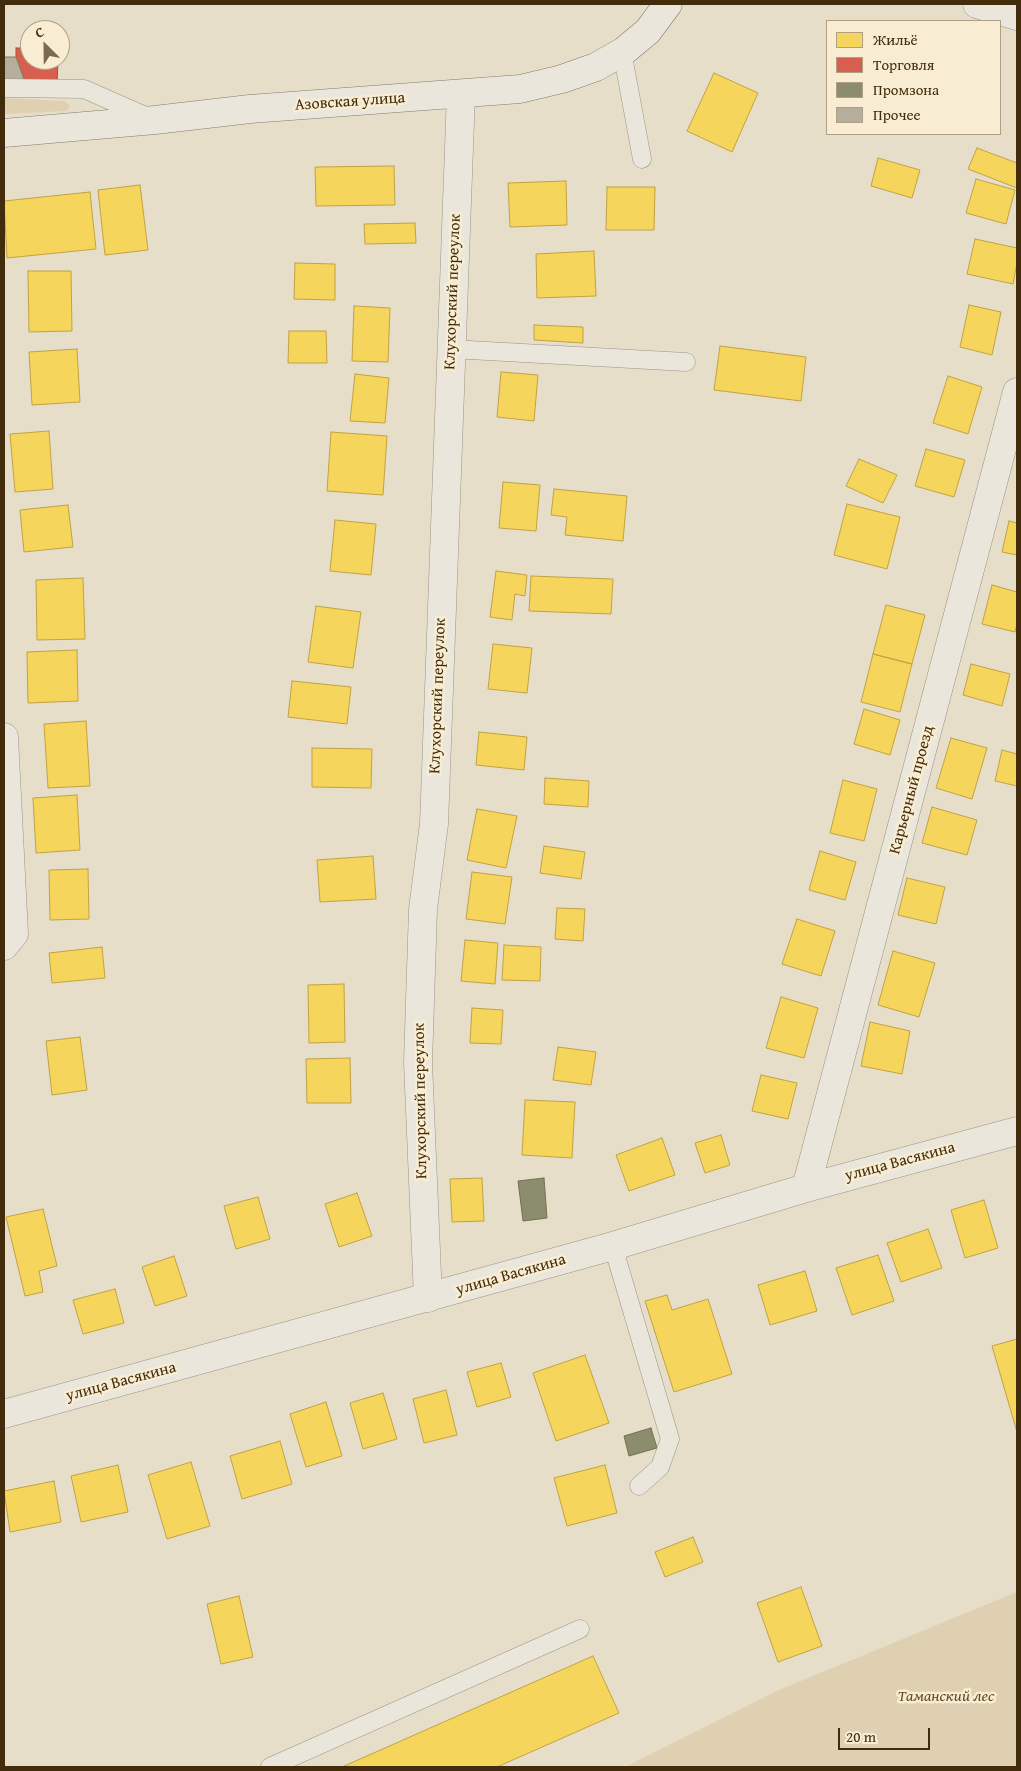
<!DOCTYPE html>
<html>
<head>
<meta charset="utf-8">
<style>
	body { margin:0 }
	#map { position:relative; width:1021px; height:1771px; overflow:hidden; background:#e7dec9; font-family:"Gentium Book Plus",serif }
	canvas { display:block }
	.frame { position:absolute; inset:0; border:5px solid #432c0b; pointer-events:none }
	.legend { position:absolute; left:826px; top:20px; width:175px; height:115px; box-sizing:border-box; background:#f8edd3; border:1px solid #b0a083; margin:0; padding:6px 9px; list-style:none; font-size:15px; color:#432c0b }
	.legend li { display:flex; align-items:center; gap:10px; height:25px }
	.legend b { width:25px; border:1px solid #b0a083 }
	.north { position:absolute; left:20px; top:20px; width:50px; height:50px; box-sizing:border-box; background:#f8edd3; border:1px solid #b0a083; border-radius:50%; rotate:337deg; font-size:14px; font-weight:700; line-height:20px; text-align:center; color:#432c0b }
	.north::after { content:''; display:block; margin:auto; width:18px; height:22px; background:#7c6a4e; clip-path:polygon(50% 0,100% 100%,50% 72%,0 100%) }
	.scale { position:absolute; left:838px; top:1728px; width:92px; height:22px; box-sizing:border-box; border:2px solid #432c0b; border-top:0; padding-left:6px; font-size:15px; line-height:18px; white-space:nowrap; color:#432c0b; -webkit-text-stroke:4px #f8edd3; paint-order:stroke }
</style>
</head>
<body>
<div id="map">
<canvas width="1021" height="1771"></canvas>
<div class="frame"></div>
<ul class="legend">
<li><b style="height:14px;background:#f6d55c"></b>Жильё</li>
<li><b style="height:14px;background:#d6604d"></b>Торговля</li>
<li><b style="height:14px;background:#8c8c6e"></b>Промзона</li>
<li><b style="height:14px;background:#b6ae9d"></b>Прочее</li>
</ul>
<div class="north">С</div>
<div class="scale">20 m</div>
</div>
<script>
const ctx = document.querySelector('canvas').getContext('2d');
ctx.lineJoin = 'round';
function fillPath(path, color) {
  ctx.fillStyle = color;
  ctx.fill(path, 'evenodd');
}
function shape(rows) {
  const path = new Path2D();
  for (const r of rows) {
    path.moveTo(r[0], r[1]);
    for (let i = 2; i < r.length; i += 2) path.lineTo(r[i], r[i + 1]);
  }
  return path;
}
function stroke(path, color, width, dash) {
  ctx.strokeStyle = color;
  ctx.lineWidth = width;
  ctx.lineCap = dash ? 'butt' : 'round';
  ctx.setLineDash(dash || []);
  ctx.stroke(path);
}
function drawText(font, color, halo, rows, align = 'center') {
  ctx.font = font + ' "Gentium Book Plus",serif';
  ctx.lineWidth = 5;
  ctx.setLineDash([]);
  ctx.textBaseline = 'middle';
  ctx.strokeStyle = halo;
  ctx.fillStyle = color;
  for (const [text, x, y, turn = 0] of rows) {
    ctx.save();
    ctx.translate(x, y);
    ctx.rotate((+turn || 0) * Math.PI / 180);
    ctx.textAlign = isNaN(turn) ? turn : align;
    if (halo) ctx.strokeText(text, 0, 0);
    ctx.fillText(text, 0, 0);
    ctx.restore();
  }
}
fillPath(shape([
	[4,98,64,101,70,105,67,111,4,114],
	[1017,1592,1017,1767,625,1767,779,1690]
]), '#ded0b1');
const homes = shape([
	[714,73,758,93,732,152,687,131,714,73],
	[977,148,1017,163,1017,188,968,169,977,148],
	[878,158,920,170,912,198,871,186,878,158],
	[394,166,395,205,316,206,315,167,394,166],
	[976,179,1015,190,1006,224,966,213,976,179],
	[566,181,567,225,510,227,508,183,566,181],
	[140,185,148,250,105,255,98,190,140,185],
	[607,187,655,187,654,230,606,230,607,187],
	[90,192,96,249,7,258,4,201,90,192],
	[415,223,416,243,365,244,364,224,415,223],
	[975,239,1017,248,1017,263,1013,284,967,274,975,239],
	[594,251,596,296,537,298,536,254,594,251],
	[295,263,335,264,335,300,294,299,295,263],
	[28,271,71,271,72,331,29,332,28,271],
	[969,305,1001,312,992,355,960,347,969,305],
	[354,306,390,308,388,362,352,361,354,306],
	[534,325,583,327,583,343,534,340,534,325],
	[289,331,326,331,327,363,288,363,289,331],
	[720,346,806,357,801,401,714,390,720,346],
	[77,349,80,402,32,405,29,352,77,349],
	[501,372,538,375,534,421,497,417,501,372],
	[355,374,389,378,385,423,350,421,355,374],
	[948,376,982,387,968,434,933,423,948,376],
	[49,431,53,489,15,492,10,434,49,431],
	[331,432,387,436,383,495,327,491,331,432],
	[926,449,965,460,954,497,915,486,926,449],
	[859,459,897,475,883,503,846,486,859,459],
	[503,482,540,485,536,531,499,528,503,482],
	[554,489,627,496,623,541,565,535,567,517,551,515,554,489],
	[847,504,900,517,887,569,834,555,847,504],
	[68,505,73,547,24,552,20,510,68,505],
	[335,520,376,524,371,575,330,571,335,520],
	[1009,521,1017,523,1017,555,1002,552,1009,521],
	[496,571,527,575,525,596,515,594,512,620,490,617,496,571],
	[531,576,613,579,611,614,529,611,531,576],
	[83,578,85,639,37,640,36,580,83,578],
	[992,585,1017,592,1017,623,1015,632,982,624,992,585],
	[886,605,925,615,912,664,873,654,886,605],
	[316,606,361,612,353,668,308,662,316,606],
	[493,644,532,648,527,693,488,689,493,644],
	[77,650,78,701,28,703,27,652,77,650],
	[873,654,912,664,900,712,861,702,873,654],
	[971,664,1010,674,1002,706,963,695,971,664],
	[292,681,351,687,347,724,288,717,292,681],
	[864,709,900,720,890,755,854,744,864,709],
	[86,721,90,786,48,788,44,724,86,721],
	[479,732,527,737,524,770,476,765,479,732],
	[951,738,987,748,972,799,936,788,951,738],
	[312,748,372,749,371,788,312,787,312,748],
	[1002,750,1017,754,1017,786,995,781,1002,750],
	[545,778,589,781,588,807,544,804,545,778],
	[843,780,877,789,864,841,830,833,843,780],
	[77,795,80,850,36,853,33,798,77,795],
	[932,807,977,820,967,855,922,843,932,807],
	[477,809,517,816,506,868,467,860,477,809],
	[544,846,585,852,581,879,540,873,544,846],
	[820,851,856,862,845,900,809,890,820,851],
	[373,856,376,899,320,902,317,860,373,856],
	[88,869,89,919,50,920,49,870,88,869],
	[472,872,512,877,505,924,466,919,472,872],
	[907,878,945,887,936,924,898,915,907,878],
	[557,908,585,909,583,941,555,939,557,908],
	[797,919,835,931,821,976,782,964,797,919],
	[465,940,498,943,495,984,461,981,465,940],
	[504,945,541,947,540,981,502,980,504,945],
	[102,947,105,978,52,983,49,953,102,947],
	[893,951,935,963,919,1017,878,1005,893,951],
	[344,984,345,1042,309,1043,308,985,344,984],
	[781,997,818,1008,804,1058,766,1048,781,997],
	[472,1008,503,1010,501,1044,470,1043,472,1008],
	[870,1022,910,1031,902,1074,861,1066,870,1022],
	[80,1037,87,1090,52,1095,46,1041,80,1037],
	[558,1047,596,1052,591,1085,553,1080,558,1047],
	[350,1058,351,1103,307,1103,306,1059,350,1058],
	[761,1075,797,1083,788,1119,752,1111,761,1075],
	[525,1100,575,1102,572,1158,522,1155,525,1100],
	[721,1135,730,1165,705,1173,695,1143,721,1135],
	[662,1138,675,1175,629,1191,616,1155,662,1138],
	[482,1178,484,1221,452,1222,450,1179,482,1178],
	[357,1193,372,1236,339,1247,325,1204,357,1193],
	[258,1197,270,1239,236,1249,224,1206,258,1197],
	[984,1200,998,1248,965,1258,951,1210,984,1200],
	[43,1209,57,1266,39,1271,43,1292,25,1296,6,1217,43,1209],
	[928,1229,942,1268,901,1282,887,1243,928,1229],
	[878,1255,894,1301,852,1315,836,1268,878,1255],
	[174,1256,187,1296,155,1306,142,1267,174,1256],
	[805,1271,817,1311,770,1325,758,1285,805,1271],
	[115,1289,124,1323,83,1334,73,1300,115,1289],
	[667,1295,672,1310,708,1299,732,1374,674,1392,645,1301,667,1295],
	[1017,1339,1017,1432,992,1346,1017,1339],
	[585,1355,609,1423,556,1441,533,1373,585,1355],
	[501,1363,511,1397,477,1407,467,1372,501,1363],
	[446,1390,457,1435,424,1443,413,1399,446,1390],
	[383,1393,397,1439,363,1449,350,1403,383,1393],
	[326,1402,342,1456,306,1467,290,1414,326,1402],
	[280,1441,292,1484,242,1499,230,1456,280,1441],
	[191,1462,210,1526,167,1539,148,1475,191,1462],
	[118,1465,128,1512,81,1522,71,1476,118,1465],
	[605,1465,617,1513,567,1526,554,1478,605,1465],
	[54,1481,61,1522,10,1532,4,1491,54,1481],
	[693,1537,703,1562,665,1577,655,1552,693,1537],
	[801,1587,822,1646,778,1662,757,1603,801,1587],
	[239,1596,253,1657,221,1664,207,1604,239,1596],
	[593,1656,619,1713,497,1767,342,1767,593,1656]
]);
fillPath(homes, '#f6d55c');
stroke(homes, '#c0a244', 1);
const shops = shape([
	[16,48,30,48,30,60,58,60,57,85,26,85,16,57,16,48]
]);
fillPath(shops, '#d6604d');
stroke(shops, '#aa5039', 1);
const industry = shape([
	[544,1178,547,1218,523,1221,518,1181,544,1178],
	[651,1428,657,1448,629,1456,624,1436,651,1428]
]);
fillPath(industry, '#8c8c6e');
stroke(industry, '#766f50', 1);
const building = shape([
	[4,57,16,57,26,85,4,94,4,57]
]);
fillPath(building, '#b6ae9d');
stroke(building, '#837a6a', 1);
const lane = shape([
	[622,51,642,159],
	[4,88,84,89,150,118],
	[451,349,686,362],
	[613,1246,670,1439,660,1467,639,1486],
	[270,1767,580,1629]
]);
const street = shape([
	[977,4,1017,16],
	[4,737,14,934,4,946],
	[806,1188,1017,392],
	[428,1298,418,1063,423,909,434,824,461,94],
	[4,1414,613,1246,806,1188,1017,1131]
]);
const secondary = shape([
	[4,133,155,120,250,109,520,89,562,79,596,67,624,51,648,31,668,4]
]);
stroke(lane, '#9b9383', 19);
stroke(street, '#9b9383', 29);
stroke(secondary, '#837a6a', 29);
stroke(lane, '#ebe6dc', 18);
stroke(street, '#ebe6dc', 28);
stroke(secondary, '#ebe6dc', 28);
drawText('16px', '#432c0b', '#f8edd3', [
	["Азовская улица",350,102,-4],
	["Клухорский переулок",453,292,-88],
	["Клухорский переулок",438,696,-88],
	["Карьерный проезд",912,790,-75],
	["Клухорский переулок",421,1101,-91],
	["улица Васякина",900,1162,-15],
	["улица Васякина",511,1275,-16],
	["улица Васякина",121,1382,-15]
]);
drawText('italic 16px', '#604a28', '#f8edd3', [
	["Таманский лес",946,1697]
]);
</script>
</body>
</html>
